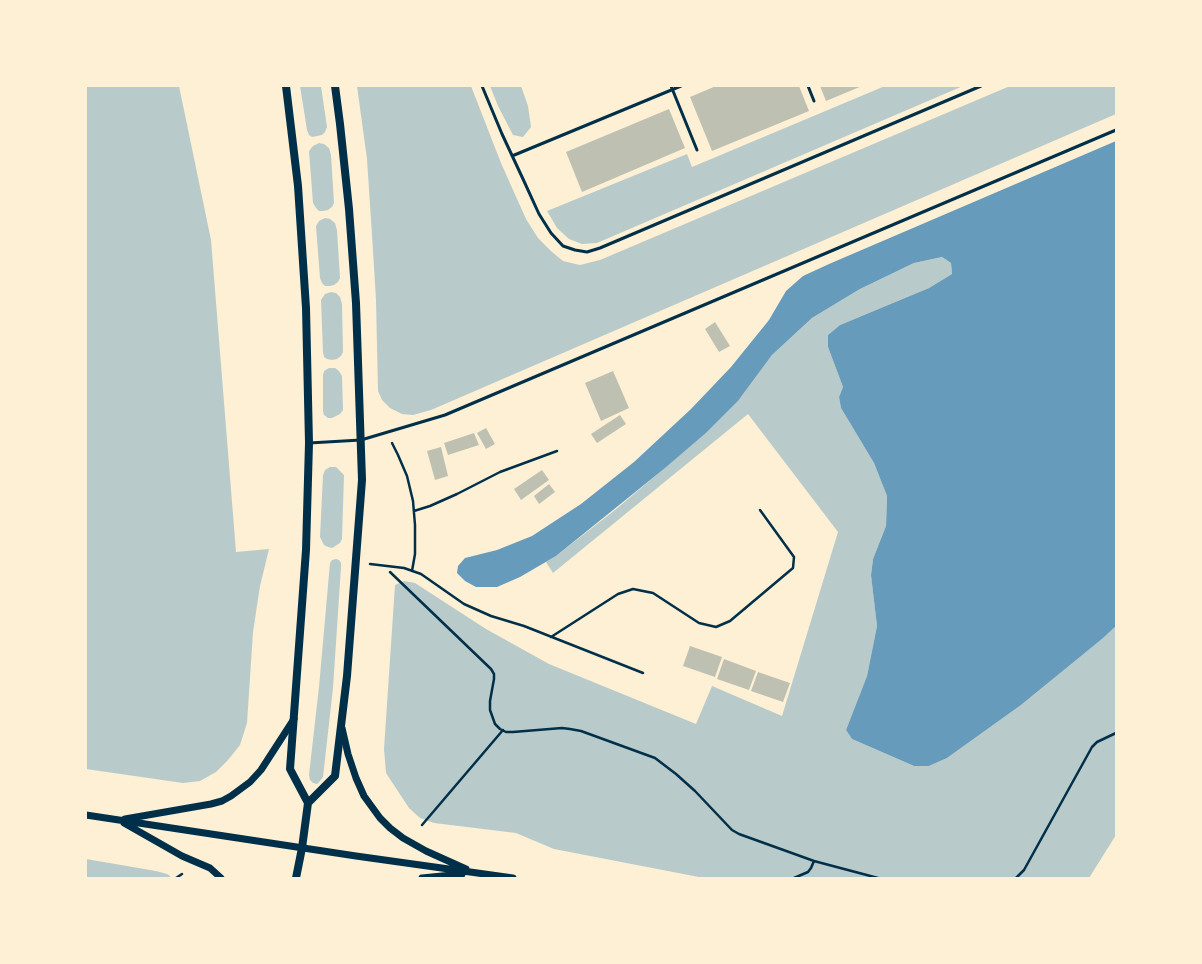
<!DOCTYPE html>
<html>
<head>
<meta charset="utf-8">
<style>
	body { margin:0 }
	#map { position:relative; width:1202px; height:964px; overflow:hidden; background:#fdf0d5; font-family:Poppins,sans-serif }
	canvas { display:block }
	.frame { position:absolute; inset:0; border:87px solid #fdf0d5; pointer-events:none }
</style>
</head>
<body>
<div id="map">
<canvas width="1202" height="964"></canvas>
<div class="frame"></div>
</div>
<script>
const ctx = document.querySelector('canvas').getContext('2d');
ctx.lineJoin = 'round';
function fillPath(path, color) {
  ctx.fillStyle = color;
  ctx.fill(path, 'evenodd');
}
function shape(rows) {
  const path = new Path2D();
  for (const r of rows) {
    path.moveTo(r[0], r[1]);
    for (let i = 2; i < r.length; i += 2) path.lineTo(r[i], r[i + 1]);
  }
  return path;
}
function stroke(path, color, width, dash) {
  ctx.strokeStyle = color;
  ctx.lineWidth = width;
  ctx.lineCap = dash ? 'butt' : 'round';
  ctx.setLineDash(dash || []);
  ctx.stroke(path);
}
fillPath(shape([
	[86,86,179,86,211,240,236,552,269,549,260,586,253,632,247,723,240,745,228,760,216,772,200,781,183,783,86,769],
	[300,86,321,86,327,127,325,132,322,135,312,137,309,135,307,130],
	[357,86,471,86,501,163,526,219,538,238,552,252,563,261,580,265,600,260,1010,86,1116,86,1116,114,431,410,413,415,402,414,390,408,382,400,378,391,376,300,372,235,367,159],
	[490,86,521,86,528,106,531,127,523,137,513,135,498,106],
	[885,86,963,86,597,243,582,244,569,239,557,228,547,211,687,154,692,167],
	[319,143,324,144,329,148,331,155,334,203,332,207,328,210,323,211,319,211,316,208,313,203,309,151,313,146],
	[325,218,330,219,335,223,337,230,340,278,338,282,334,285,330,286,325,286,322,283,320,278,316,226,319,221],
	[942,257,951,263,952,274,929,288,840,325,828,335,828,347,843,387,839,397,841,408,874,463,887,496,886,526,873,559,871,574,877,626,867,676,846,730,852,739,914,766,929,766,947,758,1021,705,1102,639,1116,626,1116,835,1089,878,704,878,554,849,516,833,434,823,420,818,409,808,386,773,384,749,395,585,404,581,415,583,486,629,549,664,696,724,712,686,782,716,838,532,748,414,553,573,546,562,556,556,615,510,706,433,738,401,772,355,812,318,860,289,914,263],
	[331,292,336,293,340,297,342,304,343,352,341,356,337,359,332,360,327,359,324,357,323,352,321,300,325,294],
	[329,368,335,368,339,371,342,376,343,410,340,414,332,418,328,418,324,415,323,411,323,375,324,371],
	[330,467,336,467,344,475,342,539,340,543,332,548,328,547,324,545,320,537,323,475,325,470],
	[336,559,339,560,341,563,341,567,333,688,323,777,320,781,317,784,313,783,310,780,309,775,319,687,330,563,332,560],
	[86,859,156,871,167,874,170,876,170,878,86,878]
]), '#b9caca');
fillPath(shape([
	[1116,141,1116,626,1102,639,1021,705,947,758,929,766,914,766,852,739,846,730,867,676,877,626,871,575,873,559,886,526,887,496,874,463,841,408,839,397,843,387,828,347,828,335,840,325,929,288,952,274,951,263,942,257,914,263,860,289,812,318,772,355,738,401,706,433,665,468,556,556,520,577,497,587,476,587,465,581,457,573,458,566,465,558,497,550,532,536,581,504,634,462,691,409,731,367,769,320,786,291,803,276,829,264]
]), '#669bbc');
fillPath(shape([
	[716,86,799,86,809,111,712,151,690,97],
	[820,86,862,86,826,101],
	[669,109,685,148,582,192,566,152],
	[715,322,730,346,719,352,705,329],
	[613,371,629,408,601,421,585,383],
	[620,415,626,424,597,443,591,434],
	[486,428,495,444,486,449,477,433],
	[474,433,479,445,448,455,444,443],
	[441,447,448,476,435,480,427,451],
	[542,470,549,480,521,500,514,489],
	[549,484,555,492,539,504,534,496],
	[690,646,722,657,715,677,683,666],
	[724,659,756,671,749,690,717,679],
	[758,672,790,683,783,702,751,691]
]), '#bec0b2');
stroke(shape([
	[392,443,398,455,407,476,413,501,415,525,415,554,412,571],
	[414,511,430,506,457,494,500,472,557,451],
	[370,564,404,568,421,574,464,604,491,616,524,626,643,673],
	[390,572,491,669,494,674,494,679,490,701,490,710,495,724,500,729,506,732,513,732,562,728,570,729,581,731,655,758,676,774,695,791,732,830,739,834,814,861,878,878],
	[551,637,618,594,633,589,653,593,699,623,716,627,730,621,793,568,794,557,760,510],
	[422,825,503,730],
	[176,878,182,874],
	[794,878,808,872,811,868,814,861],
	[1016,878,1024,870,1092,747,1097,742,1116,733]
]), '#003049', 2.5);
stroke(shape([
	[482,86,502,134,523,179,539,214,551,233,563,246,575,250,587,252,600,248,981,86],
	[671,86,697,150],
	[808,86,814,101],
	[512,156,681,86],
	[309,443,361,440,445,415,1116,130]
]), '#003049', 3);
stroke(shape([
	[342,728,348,754,356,778,364,796,380,818,390,828,403,838,426,851,466,869],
	[86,815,356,856,513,878],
	[125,819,211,804,222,801,231,796,250,782,261,770,294,719],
	[124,823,182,856,210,868,221,878],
	[422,878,462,874]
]), '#003049', 7);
stroke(shape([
	[286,86,298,186,306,308,309,443,306,550,290,769,308,803,302,848,296,878],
	[308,803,335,776,347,676,362,480,356,303,349,209,340,124,335,86]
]), '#003049', 8);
</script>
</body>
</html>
